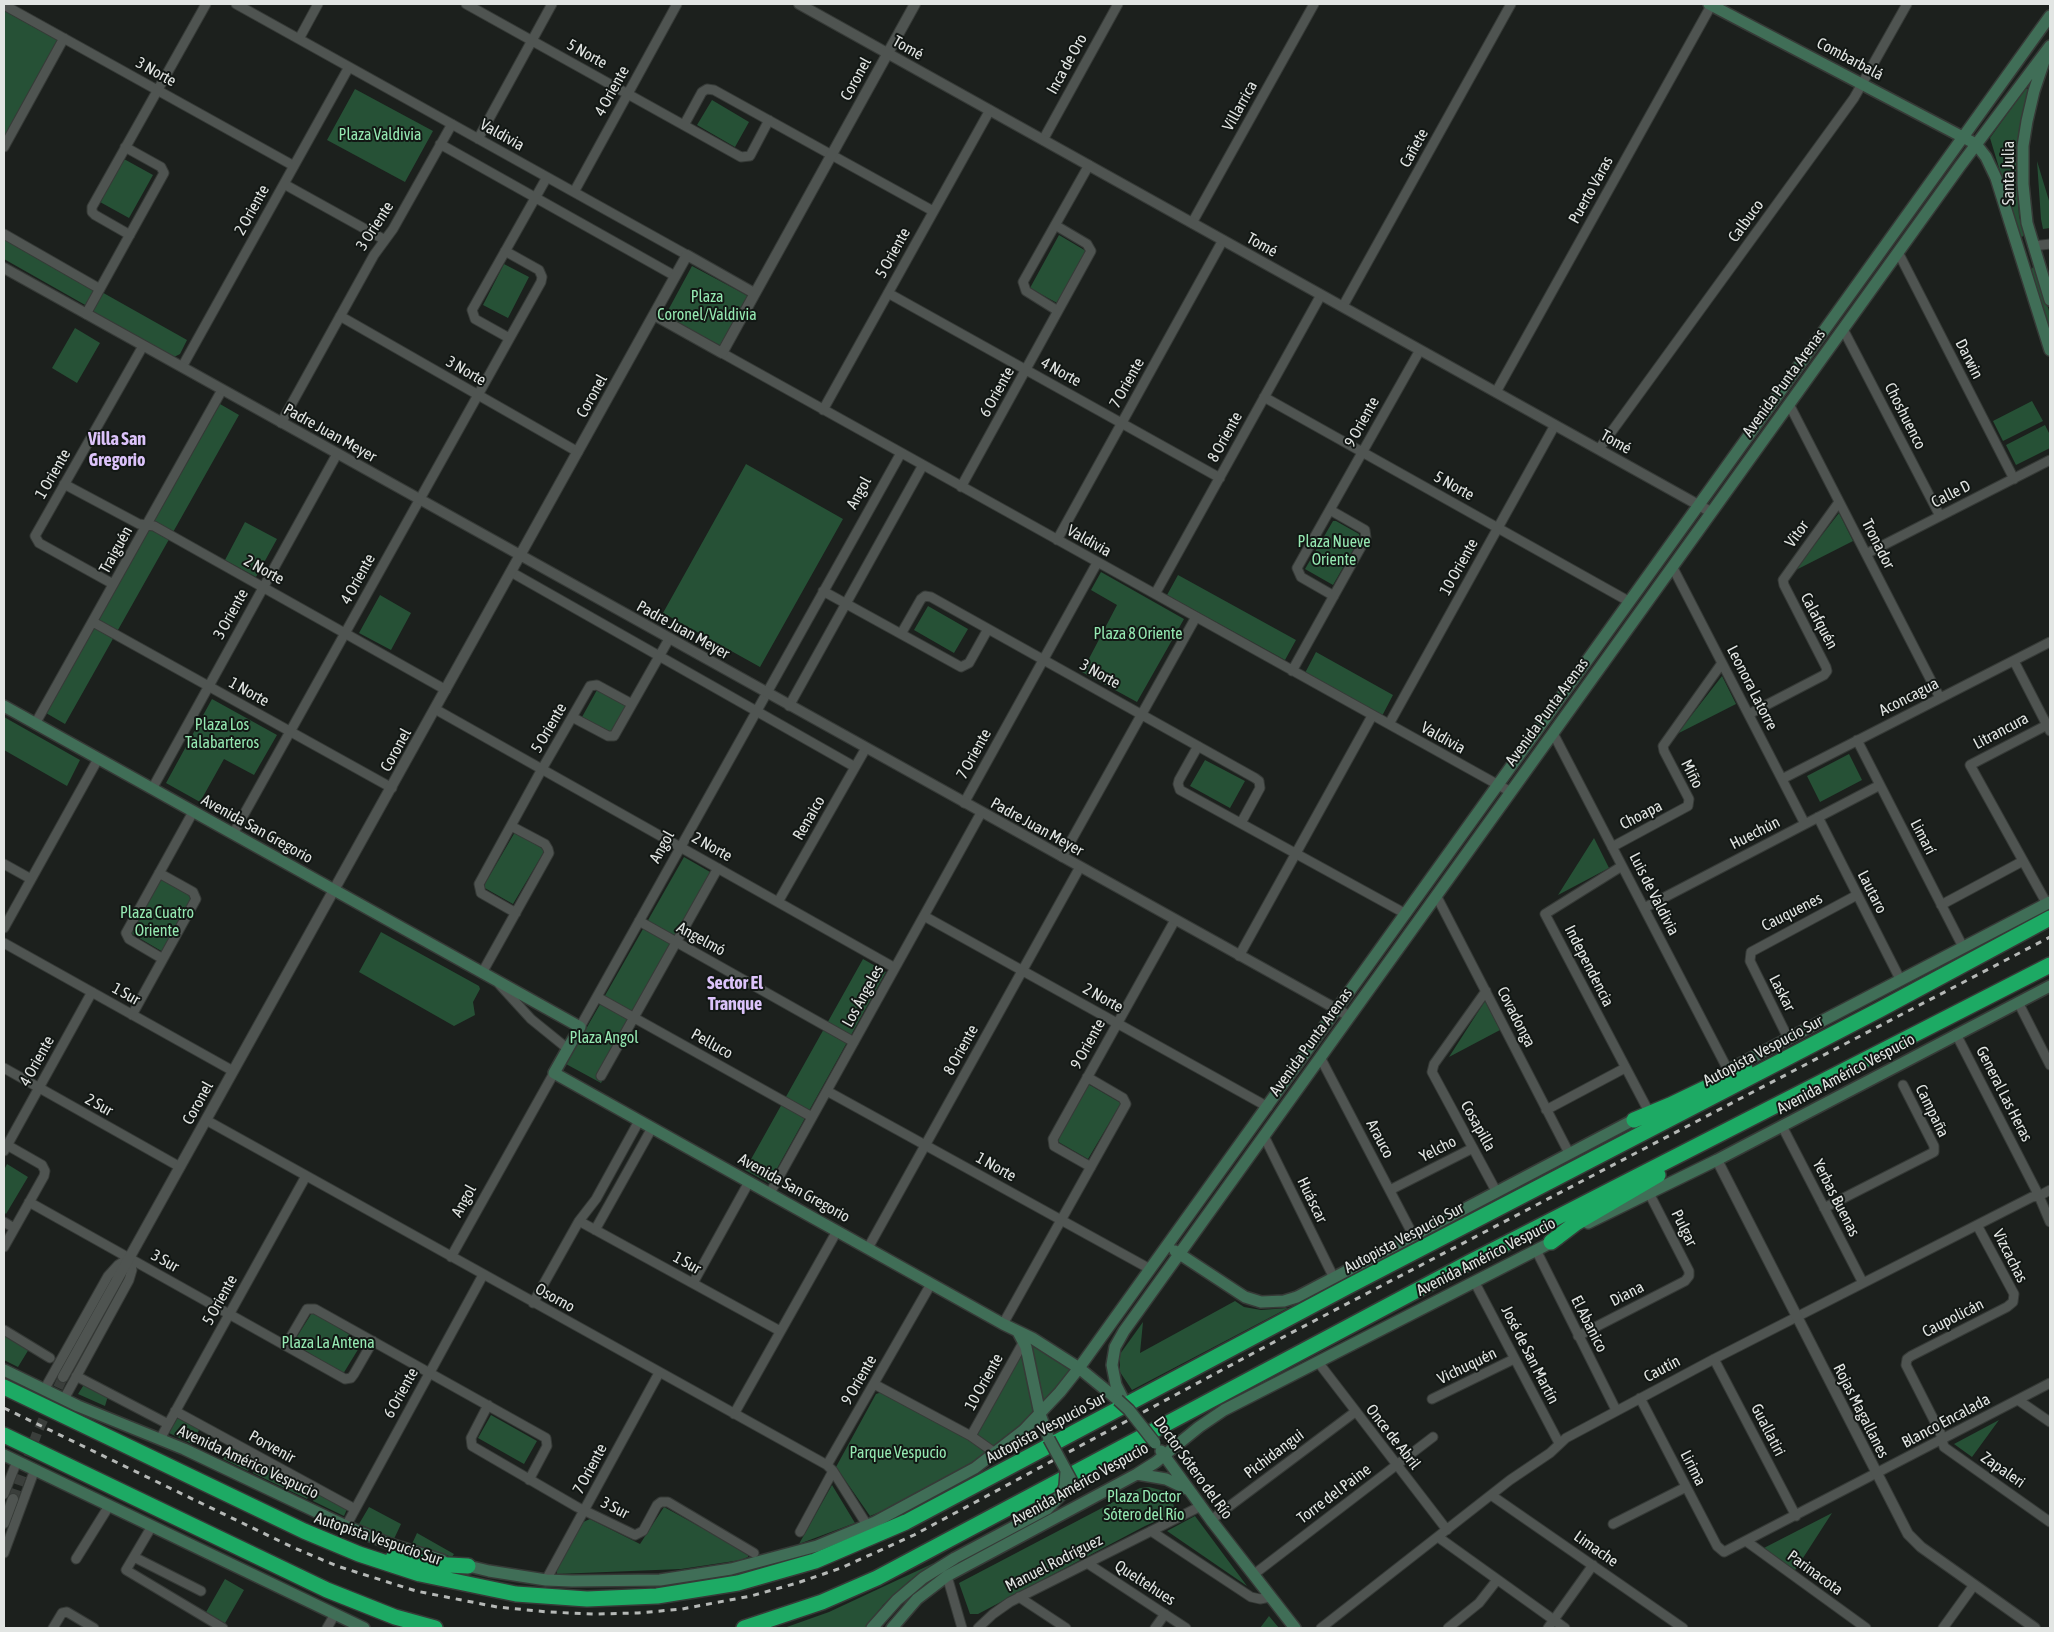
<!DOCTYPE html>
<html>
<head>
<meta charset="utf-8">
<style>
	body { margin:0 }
	#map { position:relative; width:2054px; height:1632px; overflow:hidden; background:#1c201d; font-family:"Asap Condensed",sans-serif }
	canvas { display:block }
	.frame { position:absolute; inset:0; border:5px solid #e2e5e3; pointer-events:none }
</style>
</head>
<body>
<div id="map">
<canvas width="2054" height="1632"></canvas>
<div class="frame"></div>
</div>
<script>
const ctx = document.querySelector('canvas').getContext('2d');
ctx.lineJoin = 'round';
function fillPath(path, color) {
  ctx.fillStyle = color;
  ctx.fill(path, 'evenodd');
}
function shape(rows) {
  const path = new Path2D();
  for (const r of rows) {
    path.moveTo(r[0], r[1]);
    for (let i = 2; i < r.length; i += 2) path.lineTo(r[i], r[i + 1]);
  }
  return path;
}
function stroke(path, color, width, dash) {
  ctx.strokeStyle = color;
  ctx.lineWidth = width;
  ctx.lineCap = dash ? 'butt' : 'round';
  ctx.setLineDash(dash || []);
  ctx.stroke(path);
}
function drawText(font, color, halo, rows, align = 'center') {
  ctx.font = font + ' "Asap Condensed",sans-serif';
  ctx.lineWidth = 4;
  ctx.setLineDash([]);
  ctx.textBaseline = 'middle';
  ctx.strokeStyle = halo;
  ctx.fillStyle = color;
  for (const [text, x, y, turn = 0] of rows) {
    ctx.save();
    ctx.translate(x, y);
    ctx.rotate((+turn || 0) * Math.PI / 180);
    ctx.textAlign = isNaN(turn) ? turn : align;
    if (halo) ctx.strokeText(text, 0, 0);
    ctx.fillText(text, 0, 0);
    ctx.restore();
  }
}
fillPath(shape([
	[4,7,58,38,60,42,4,143],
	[355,89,433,131,405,182,327,140],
	[2025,89,2029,89,2030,91,2018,159,2017,179,2019,216,2024,235,2022,237,2019,234,1990,138],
	[712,100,749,122,735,147,697,125],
	[124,159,153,175,129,218,100,202],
	[2037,161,2050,204,2050,228,2043,229,2041,219],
	[1059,235,1086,251,1057,303,1030,288],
	[4,237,187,340,180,354,174,357,94,315,94,310,4,259],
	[504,264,529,277,508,318,483,305],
	[692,266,750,297,723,347,665,316],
	[2033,267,2036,269,2050,314,2050,331,2031,270],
	[75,328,100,343,77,383,52,368],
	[2032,401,2043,421,2003,441,1993,421],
	[220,404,239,415,65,724,46,713],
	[2045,425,2050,435,2050,448,2016,465,2006,445],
	[746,464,843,519,760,667,663,613],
	[1839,513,1853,541,1794,571],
	[1333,521,1336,521,1359,534,1360,538,1333,585,1305,569],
	[245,522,277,539,256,577,225,560],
	[1101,572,1184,619,1137,702,1082,672,1117,605,1091,590],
	[1178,575,1296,640,1285,660,1167,595],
	[380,595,411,613,391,650,359,633],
	[928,606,968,629,954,653,914,630],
	[1316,652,1393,695,1382,716,1305,673],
	[1722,676,1736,704,1677,734],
	[597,690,626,706,612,733,582,717],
	[212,699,277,735,254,775,224,759,200,802,166,783],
	[4,717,80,760,67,786,4,750],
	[1849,754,1862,780,1820,802,1807,776],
	[1205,760,1245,781,1230,808,1190,786],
	[515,832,545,850,513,904,483,887],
	[1594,838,1609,868,1558,895],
	[684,857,717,876,601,1083,566,1064],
	[162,877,191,894,192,899,163,952,129,932],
	[381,932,479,986,480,989,473,1002,475,1015,454,1026,359,972],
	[863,959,886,972,769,1183,745,1170],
	[1485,1000,1500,1030,1449,1057,1485,1001],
	[1088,1084,1121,1103,1088,1159,1055,1140],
	[7,1164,28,1177,6,1214,4,1212,4,1170],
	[1235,1301,1244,1307,1261,1310,1288,1308,1132,1390,1120,1372,1120,1354,1143,1322,1140,1353],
	[313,1311,362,1343,343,1374,293,1343],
	[4,1334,29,1349,18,1367,4,1360],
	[1029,1342,1070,1369,1069,1374,1043,1402],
	[1022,1354,1035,1408,1026,1423,993,1449,975,1437],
	[85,1383,108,1396,105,1406,78,1394],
	[882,1392,971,1441,985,1452,984,1456,976,1461,897,1505,870,1516,836,1467,876,1394],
	[491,1415,537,1441,524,1464,478,1438],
	[177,1419,181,1419,200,1428,192,1444,169,1433],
	[1999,1420,1972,1457,1954,1444],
	[230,1445,251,1457,252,1462,248,1471,223,1459],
	[261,1462,310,1489,310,1493,307,1499,253,1473,258,1465],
	[832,1485,855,1523,799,1544],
	[1149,1487,1164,1491,1171,1497,1175,1510,1172,1514,1145,1526,978,1614,970,1614,959,1583,1140,1488],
	[316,1495,321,1495,347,1509,344,1516,313,1501],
	[369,1507,401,1524,394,1539,359,1524],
	[664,1507,742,1550,748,1554,748,1557,741,1560,681,1569,557,1574,557,1567,581,1523,590,1519,640,1544],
	[1832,1513,1792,1575,1760,1550],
	[1195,1516,1247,1586,1167,1531],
	[417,1533,454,1554,452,1557,412,1544],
	[934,1563,908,1582,883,1605,866,1628,784,1628,829,1612],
	[225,1579,244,1590,224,1625,205,1614],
	[1269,1616,1279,1628,1260,1628]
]), '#265136');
stroke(shape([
	[13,1499,37,1433,63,1377]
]), '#3a3e3b', 10, [10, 5]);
const minor = shape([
	[236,4,687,255],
	[466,4,741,157,750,156,769,120],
	[4,5,294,166],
	[299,39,318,4],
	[684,125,702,92,707,89,714,90,933,211],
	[478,139,552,4],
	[1043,140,1118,4],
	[440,144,675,276],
	[4,147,64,38],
	[284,184,385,240],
	[574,192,677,4],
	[1192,223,1314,4],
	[4,234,100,289],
	[130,235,95,215,92,212,92,207,206,4],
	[2033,246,2050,244],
	[1898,252,2014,479],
	[888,293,1220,478],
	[1343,306,1511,4],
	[1058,311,1026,291,1023,282,1089,165],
	[86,314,164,173,161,167,125,147],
	[340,316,578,452],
	[1843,329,1940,516],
	[509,338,475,319,472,310,547,177],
	[722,353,1511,792],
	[182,367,349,67],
	[1496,392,1712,4],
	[1264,397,1630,602],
	[1789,404,1940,698],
	[823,410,990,110],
	[281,423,374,255,393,229,452,124],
	[1599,449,1854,98,1907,4],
	[64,484,139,524,154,526,446,690],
	[961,487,1091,251,1087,244,1055,225],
	[1057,540,1223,240],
	[1866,554,2050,460],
	[1672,566,1805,824],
	[511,572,855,767],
	[113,584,39,543,35,536,143,346],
	[823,591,961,667,969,663,988,629],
	[1155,594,1321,295],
	[1334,596,1301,577,1297,568,1420,350],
	[93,622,392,788],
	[901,634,921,599,925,596,931,597,1255,778,1259,781,1260,788,1241,823],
	[2014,661,2050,731],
	[1292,671,1366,538,1365,530,1330,510],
	[789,706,923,465],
	[435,709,895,968],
	[1749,714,1824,675,1827,671,1826,667,1784,585,1783,580,1839,502],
	[572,717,608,736,614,736,669,639],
	[35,724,222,390],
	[1389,724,1555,425],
	[1553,733,1728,1070],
	[1857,740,1963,947],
	[1198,746,1179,780,1178,784,1180,790,1406,914],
	[1782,779,2050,642],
	[152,789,337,454],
	[964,803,1097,563],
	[1818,817,1900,979],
	[233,834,541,282,542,277,539,270,505,251],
	[1612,847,1688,806,1689,799,1664,751,1663,746,1722,663],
	[1062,857,1196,617],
	[4,864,31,879],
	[1622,866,1545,914,1649,1112],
	[1436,895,1569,1153],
	[778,902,866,748],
	[2047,904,1970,765,2047,725],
	[1941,905,2023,861],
	[1644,908,1880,785],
	[516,913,481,893,479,884,542,769,590,686,597,685,632,704],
	[924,916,1268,1107],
	[639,921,854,1042],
	[4,928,98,759],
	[4,943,233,1071],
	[1239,956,1372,716],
	[163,959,129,939,126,933,193,812],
	[482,973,549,853,548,849,545,844,511,826],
	[499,984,531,1019,568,1049],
	[1486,991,1434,1064,1432,1072,1496,1191],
	[597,997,812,1117],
	[2018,1002,2050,1065],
	[132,1015,196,899,193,892,159,873],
	[580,1027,901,453],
	[1956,1034,2039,1196,2050,1222],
	[1788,1038,1750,961,1751,952,1857,895],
	[1320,1057,1413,1235],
	[4,1068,180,1167],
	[601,1076,718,868],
	[827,1091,1150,1269],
	[1546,1110,1625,1068],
	[206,1120,827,1465,833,1471,867,1525],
	[1782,1126,1863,1283],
	[1264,1136,1334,1278],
	[4,1151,92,992],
	[1091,1167,1054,1146,1053,1139,1175,920],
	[1390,1190,1473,1148],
	[770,1193,981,813],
	[29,1202,345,1379,351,1378,354,1374,373,1341],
	[1824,1208,1934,1152,1934,1146,1903,1085],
	[579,1221,780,1331],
	[4,1222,14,1228],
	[1977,1225,2014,1294,2013,1302,2007,1307,1911,1356,1907,1359,1906,1365,1940,1432,1944,1447,2050,1522],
	[595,1230,652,1128],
	[4,1247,44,1176,45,1171,42,1165,7,1145],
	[868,1248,1080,867],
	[1536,1250,1616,1410],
	[451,1257,554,1073],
	[1474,1281,1559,1443],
	[693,1283,749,1182],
	[533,1303,579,1221,596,1199,639,1121],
	[1003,1324,1126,1104,1123,1098,1087,1077],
	[4,1330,50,1358],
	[1578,1336,1685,1281,1689,1276,1689,1271,1649,1193],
	[286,1345,307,1309,315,1309,546,1438,547,1446,529,1480],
	[1714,1359,1796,1516],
	[1318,1362,1447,1530],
	[76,1376,168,1424],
	[874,1384,971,1436,995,1453],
	[44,1390,108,1276,118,1265,129,1258,132,1270,129,1280,64,1399],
	[1640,1398,1717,1546,1724,1552,2050,1383],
	[1432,1399,1514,1359],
	[2018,1400,2050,1422],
	[488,1405,471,1438,472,1446,577,1507,635,1535,643,1531,657,1505,661,1502,668,1502,754,1553],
	[175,1411,355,1509],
	[734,1414,837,1231],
	[971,1436,1024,1341],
	[160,1439,306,1176],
	[827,1465,931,1284],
	[4,1494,17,1461],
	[1491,1495,1683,1628],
	[1211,1520,1355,1412],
	[1613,1524,1686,1487],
	[152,1526,126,1570,223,1628],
	[346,1526,483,1275],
	[1151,1531,1251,1597,1260,1599,1270,1597],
	[800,1532,833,1471],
	[1438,1537,1565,1628],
	[1746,1541,1866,1628],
	[4,1553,35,1469],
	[134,1557,201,1591],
	[76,1559,109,1506],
	[1087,1563,1186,1628],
	[1253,1575,1433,1437],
	[947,1576,962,1628],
	[546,1580,659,1373],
	[1019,1597,1066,1628],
	[53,1628,62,1613,67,1612,94,1628],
	[327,1628,335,1614],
	[978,1628,993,1614,1010,1602,1201,1506],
	[1155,1628,1165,1614],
	[1321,1628,1510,1480,1550,1453,1566,1438,1714,1359,2032,1197,2039,1196,2050,1190],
	[1448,1628,1479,1603,1497,1580],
	[1548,1628,1593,1565],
	[1943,1628,1974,1585]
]);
const tertiary = shape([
	[799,4,1711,512],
	[4,268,1349,1016],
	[654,315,722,353,915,4],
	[1717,1160,1908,1534,1921,1547,2035,1628],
	[63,1377,687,255,754,293],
	[4,1523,13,1499]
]);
const secondary = shape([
	[1709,4,1976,144,1986,157,1996,178,2050,350],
	[2045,58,2034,91,2027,121,2023,146,2023,184,2027,223,2050,300],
	[4,706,580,1027,554,1073,1003,1324,1032,1338,1079,1368,1118,1400],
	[1730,1069,2050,902],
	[1588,1223,1717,1160,2050,986],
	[1175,1251,1245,1297,1261,1302,1284,1301,1297,1297,1641,1116],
	[1018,1332,1026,1347,1040,1414,1049,1439],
	[4,1370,78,1406,184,1449,346,1526,390,1544,442,1560],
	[1122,1397,1116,1385,1112,1365,1115,1347,1124,1331,1960,166,2050,46],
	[1161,1451,1211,1520,1295,1628],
	[4,1455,364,1628],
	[1137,1474,1166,1479,1187,1489],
	[460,1564,489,1571,546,1580,572,1581,660,1580,731,1569,817,1546,875,1522,975,1468,1024,1430,1060,1392,1079,1368,2050,16],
	[872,1628,897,1600,923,1578,955,1558,1047,1509,1062,1494],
	[892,1628,917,1599,947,1576,1137,1474,1156,1462,1199,1427,1224,1410,1558,1239]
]);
const motorway = shape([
	[1634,1120,1670,1105,1745,1069],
	[1551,1242,1576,1223,1658,1175],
	[4,1387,304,1531,359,1554,420,1574,516,1594,587,1599,657,1596,738,1583,815,1561,906,1522,1347,1287,1879,1010,2050,918],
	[4,1435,327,1590,395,1617,435,1628],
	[393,1558,429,1564,468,1566],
	[744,1628,822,1602,877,1578,1470,1262,2050,965]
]);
stroke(minor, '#363a37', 11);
stroke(tertiary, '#363a37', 12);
stroke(secondary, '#363a37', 14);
stroke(motorway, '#363a37', 18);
stroke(minor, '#4f5451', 9);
stroke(tertiary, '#4f5451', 10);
stroke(secondary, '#406e57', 11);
stroke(motorway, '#1daa64', 15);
stroke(shape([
	[4,1408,292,1547,337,1566,416,1591,497,1607,548,1612,595,1614,638,1613,682,1609,751,1596,797,1583,841,1568,914,1535,1289,1334,2050,937]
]), '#b5b8b6', 3, [6, 6]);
const secondaryBridge = shape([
	[1118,1400,1129,1410,1155,1443],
	[1049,1439,1075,1487],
	[1062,1494,1065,1486,1066,1472]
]);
stroke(secondaryBridge, '#363a37', 14, []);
stroke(secondaryBridge, '#406e57', 11);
drawText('16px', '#e2e5e3', '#121714', [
	["Tomé",908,48,29],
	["5 Norte",587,54,29],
	["Combarbalá",1850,59,28],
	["Inca de Oro",1067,64,-61],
	["3 Norte",156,72,29],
	["Coronel",856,79,-61],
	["4 Oriente",612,91,-61],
	["Villarrica",1240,106,-61],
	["Valdivia",502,135,29],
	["Cañete",1414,148,-61],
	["Santa Julia",2009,173,-90],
	["Puerto Varas",1591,190,-61],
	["2 Oriente",252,210,-61],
	["Calbuco",1746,221,-54],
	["3 Oriente",375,226,-57],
	["Tomé",1262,245,29],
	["5 Oriente",893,253,-61],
	["Darwin",1969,359,63],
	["3 Norte",466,371,30],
	["4 Norte",1061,372,29],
	["7 Oriente",1127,383,-61],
	["Avenida Punta Arenas",1784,383,-54],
	["6 Oriente",997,392,-61],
	["Coronel",592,396,-61],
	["Choshuenco",1905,416,63],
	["9 Oriente",1362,422,-61],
	["Padre Juan Meyer",330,433,29],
	["8 Oriente",1225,437,-61],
	["Tomé",1616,442,29],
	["1 Oriente",53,474,-60],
	["5 Norte",1454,486,29],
	["Angol",859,493,-61],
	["Calle D",1951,494,-27],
	["Vitor",1797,534,-54],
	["Valdivia",1089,541,29],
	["Tronador",1878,544,63],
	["Traiguén",116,550,-61],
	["10 Oriente",1459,567,-61],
	["2 Norte",264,570,29],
	["4 Oriente",358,579,-61],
	["3 Oriente",231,614,-61],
	["Calafquén",1819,621,62],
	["Padre Juan Meyer",683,630,29],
	["3 Norte",1100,674,29],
	["Leonora Latorre",1752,688,63],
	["1 Norte",249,692,29],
	["Aconcagua",1909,697,-27],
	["Avenida Punta Arenas",1547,712,-54],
	["5 Oriente",549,728,-60],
	["Litrancura",2001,731,-28],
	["Valdivia",1443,738,29],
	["Coronel",396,750,-61],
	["7 Oriente",974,754,-61],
	["Miño",1692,774,63],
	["Choapa",1641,815,-27],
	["Renaico",809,818,-60],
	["Padre Juan Meyer",1037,827,29],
	["Avenida San Gregorio",257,829,29],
	["Huechún",1755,833,-27],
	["Limarí",1923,837,63],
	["Angol",662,847,-61],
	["2 Norte",712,847,29],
	["Lautaro",1872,892,63],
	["Luis de Valdivia",1654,894,63],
	["Cauquenes",1792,912,-27],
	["Angelmó",701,939,29],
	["Independencia",1589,966,63],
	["Laskar",1782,993,63],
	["1 Sur",126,994,29],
	["Los Ángeles",863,996,-61],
	["2 Norte",1103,998,29],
	["Covadonga",1516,1017,63],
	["Avenida Punta Arenas",1311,1042,-54],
	["Pelluco",712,1044,29],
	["9 Oriente",1088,1044,-61],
	["8 Oriente",961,1050,-61],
	["Autopista Vespucio Sur",1763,1051,-28],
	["4 Oriente",37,1061,-61],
	["Avenida Américo Vespucio",1846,1074,-28],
	["General Las Heras",2004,1094,63],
	["Coronel",198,1103,-61],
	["2 Sur",99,1105,29],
	["Campaña",1932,1111,64],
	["Cosapilla",1478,1126,61],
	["Arauco",1380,1139,62],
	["Yelcho",1438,1149,-27],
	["1 Norte",996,1167,29],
	["Avenida San Gregorio",794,1188,29],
	["Yerbas Buenas",1836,1198,63],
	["Huáscar",1312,1200,64],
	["Angol",464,1201,-61],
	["Pulgar",1684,1228,64],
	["Autopista Vespucio Sur",1404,1238,-28],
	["Vizcachas",2010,1256,63],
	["Avenida Américo Vespucio",1486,1257,-27],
	["3 Sur",165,1261,29],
	["1 Sur",687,1263,29],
	["Diana",1627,1294,-27],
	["Osorno",555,1298,29],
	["5 Oriente",220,1300,-61],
	["Caupolicán",1953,1318,-27],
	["El Abanico",1589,1324,63],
	["José de San Martín",1530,1355,63],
	["Vichuquén",1467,1366,-26],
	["Cautín",1662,1369,-28],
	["9 Oriente",859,1380,-60],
	["10 Oriente",984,1382,-61],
	["6 Oriente",401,1393,-61],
	["Rojas Magallanes",1861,1411,63],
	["Blanco Encalada",1946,1421,-28],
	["Autopista Vespucio Sur",1046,1428,-28],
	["Guallatiri",1768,1430,63],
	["Once de Abril",1393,1437,52],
	["Porvenir",272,1447,29],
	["Pichidangui",1274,1454,-37],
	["Avenida Américo Vespucio",248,1462,25],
	["Doctor Sótero del Río",1193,1468,54],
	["Lirima",1693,1468,63],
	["7 Oriente",590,1469,-62],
	["Zapaleri",2003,1470,35],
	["Avenida Américo Vespucio",1080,1484,-29],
	["Torre del Paine",1334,1494,-37],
	["3 Sur",615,1508,27],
	["Autopista Vespucio Sur",378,1539,19],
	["Limache",1596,1549,35],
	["Manuel Rodríguez",1054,1563,-27],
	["Parinacota",1815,1573,36],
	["Queltehues",1145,1583,33]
]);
drawText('16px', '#95e9b2', '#121714', [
	["Plaza Valdivia",380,135],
	["Plaza",707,297],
	["Coronel/Valdivia",707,315],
	["Plaza Nueve",1334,542],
	["Oriente",1334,560],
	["Plaza 8 Oriente",1138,634],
	["Plaza Los",222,725],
	["Talabarteros",222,743],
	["Plaza Cuatro",157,913],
	["Oriente",157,931],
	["Plaza Angol",604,1038],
	["Plaza La Antena",328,1343],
	["Parque Vespucio",898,1453],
	["Plaza Doctor",1144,1497],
	["Sótero del Río",1144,1515]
]);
drawText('bold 18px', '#dcc3fa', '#121714', [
	["Villa San",117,439],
	["Gregorio",117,460],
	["Sector El",735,983],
	["Tranque",735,1004]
]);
</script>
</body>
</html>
